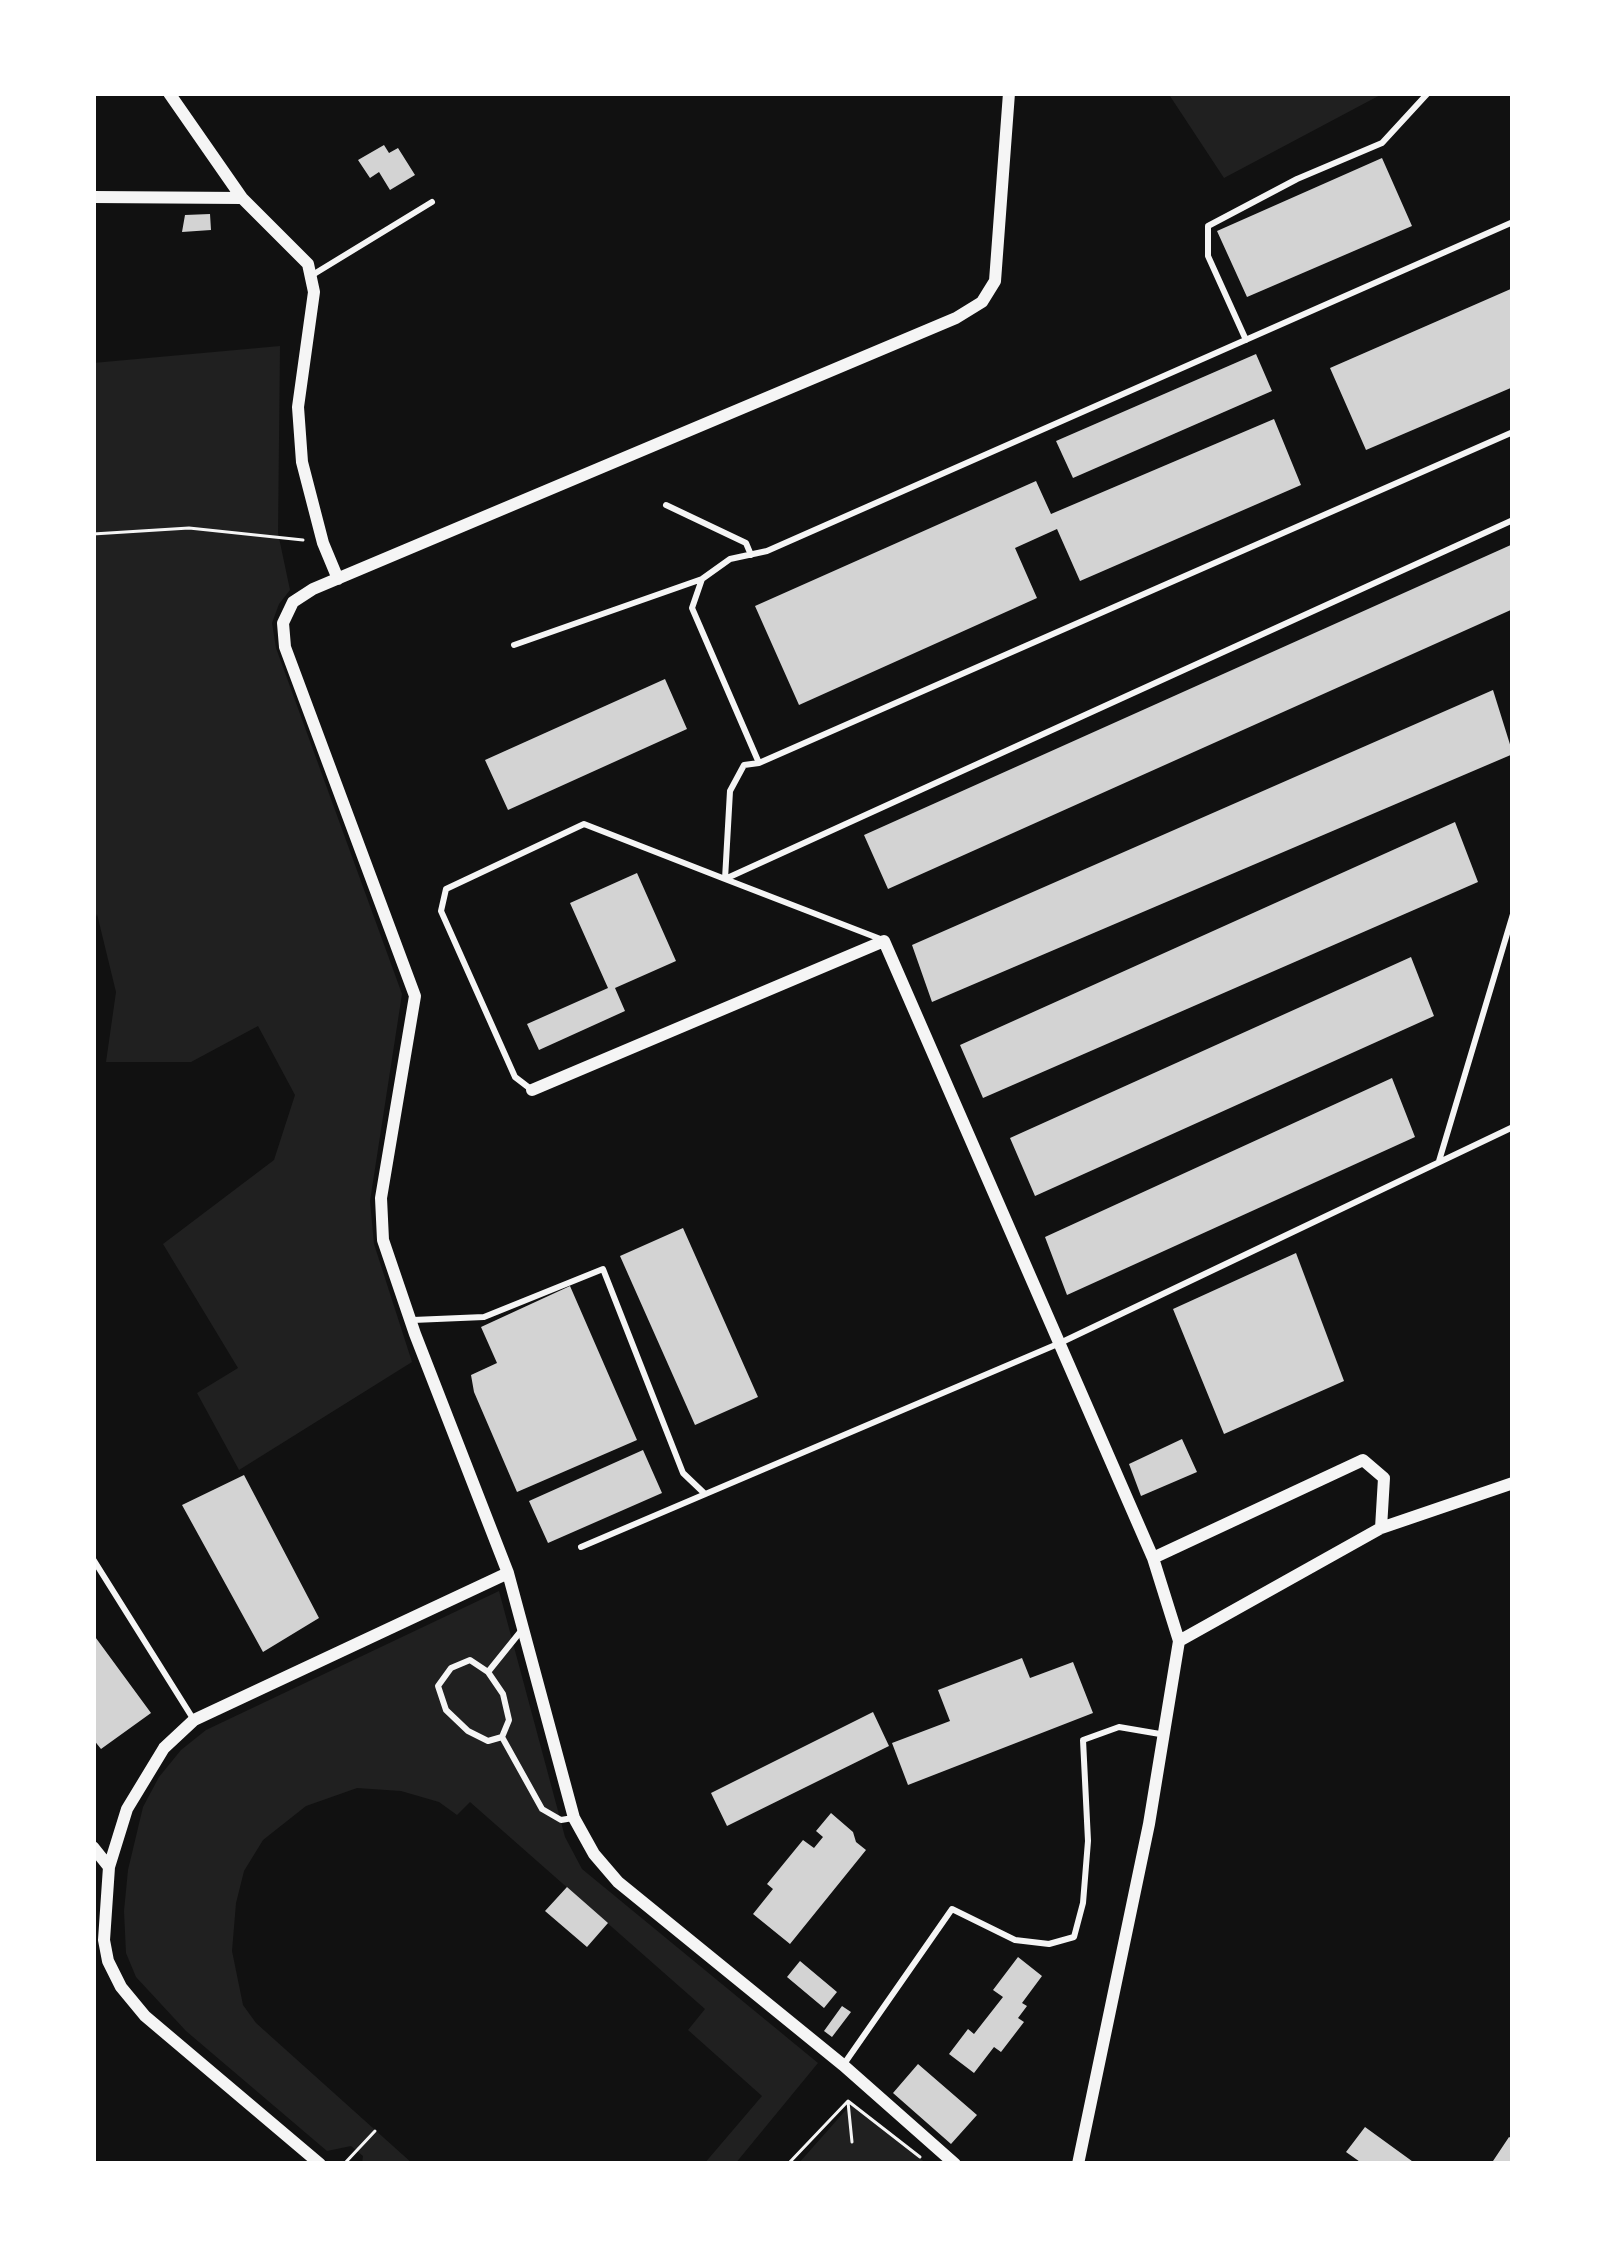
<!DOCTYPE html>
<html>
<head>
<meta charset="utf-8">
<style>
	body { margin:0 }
	#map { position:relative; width:1606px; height:2257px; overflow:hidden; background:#111; font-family:Commissioner,sans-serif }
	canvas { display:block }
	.frame { position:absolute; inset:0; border:96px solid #fff; pointer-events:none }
</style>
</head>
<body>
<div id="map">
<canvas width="1606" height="2257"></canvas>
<div class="frame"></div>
</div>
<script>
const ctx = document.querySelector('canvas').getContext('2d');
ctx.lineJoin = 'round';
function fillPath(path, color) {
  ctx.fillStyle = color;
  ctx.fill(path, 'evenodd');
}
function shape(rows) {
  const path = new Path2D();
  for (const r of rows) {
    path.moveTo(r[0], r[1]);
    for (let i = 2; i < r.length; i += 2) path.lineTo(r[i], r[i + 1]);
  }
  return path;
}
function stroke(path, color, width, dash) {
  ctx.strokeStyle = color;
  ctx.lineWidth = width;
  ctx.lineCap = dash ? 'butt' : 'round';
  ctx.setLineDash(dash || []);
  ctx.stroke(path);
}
fillPath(shape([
	[1168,93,1384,93,1224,178],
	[280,346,278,533,290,590,279,604,272,623,276,648,402,994,370,1201,374,1244,412,1362,239,1470,197,1393,238,1368,163,1244,274,1160,295,1095,258,1026,191,1062,106,1062,116,992,97,914,93,926,93,363],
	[499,1591,565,1837,582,1869,818,2063,735,2164,704,2164,762,2096,688,2030,705,2009,470,1802,457,1815,439,1802,401,1791,357,1788,306,1806,263,1840,244,1871,236,1903,232,1951,243,2005,256,2023,413,2164,362,2164,363,2156,351,2146,327,2151,186,2031,136,1977,126,1953,124,1911,128,1870,143,1807,159,1777,181,1750,206,1730],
	[852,2103,927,2164,798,2164]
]), '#202020');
fillPath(shape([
	[384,145,389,153,398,148,415,175,390,190,379,172,370,178,358,160],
	[1382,158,1412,226,1247,297,1217,231],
	[210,214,211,230,182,232,185,215],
	[1513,288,1513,387,1366,450,1330,368],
	[1256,354,1272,391,1073,478,1056,441],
	[1274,419,1301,485,1080,581,1057,529,1015,548,1037,598,799,705,755,606,1036,481,1051,514],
	[1513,544,1513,609,888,889,864,835],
	[665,679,687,729,508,810,485,760],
	[1493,690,1513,754,932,1002,912,945],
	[1455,822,1478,882,983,1098,960,1045],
	[637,873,676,961,615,988,625,1011,539,1050,527,1024,608,988,570,903],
	[1411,957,1434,1016,1035,1196,1010,1138],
	[1392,1078,1415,1137,1067,1295,1045,1237],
	[683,1228,758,1397,695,1425,620,1256],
	[1296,1253,1344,1381,1224,1434,1173,1309],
	[570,1286,637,1440,517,1492,474,1392,471,1375,497,1363,481,1327],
	[1182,1439,1197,1472,1141,1496,1129,1464],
	[643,1450,662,1493,548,1543,529,1501],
	[244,1475,319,1618,263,1652,182,1505],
	[93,1634,151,1713,101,1749,93,1739],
	[1022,1658,1030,1678,1073,1662,1093,1713,908,1785,892,1743,950,1721,938,1690],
	[873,1712,889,1746,727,1826,711,1793],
	[831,1813,853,1832,856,1842,866,1850,790,1944,753,1914,773,1889,767,1884,803,1840,814,1848,823,1837,816,1831],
	[567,1887,608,1923,587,1947,545,1911],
	[1018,1957,1042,1976,1022,2003,1027,2006,1018,2018,1024,2022,1001,2052,994,2047,974,2073,949,2054,968,2029,974,2034,1003,1997,993,1990],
	[800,1961,837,1992,824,2008,787,1977],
	[842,2006,851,2012,832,2037,824,2031],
	[918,2064,977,2115,951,2144,893,2093],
	[1365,2127,1416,2164,1363,2164,1346,2152],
	[1509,2137,1513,2139,1513,2164,1491,2164]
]), '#d3d3d3');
stroke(shape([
	[93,534,189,528,303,540],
	[848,2102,852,2142],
	[344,2164,375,2131],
	[788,2164,848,2101,920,2157]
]), '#f5f5f5', 3);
stroke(shape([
	[1511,93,1513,95],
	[314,274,432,202],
	[1246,340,1208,256,1208,226,1297,179,1382,143,1428,93],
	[666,505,746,543,751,555],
	[514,645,702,579],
	[759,763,1513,432],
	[883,940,725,879,1513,520],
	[532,1090,515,1077,441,911,446,889,584,824,725,879,730,791,744,765,759,763,692,608,702,579,730,559,767,551,1513,222],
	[1439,1161,1513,914],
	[413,1320,484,1317,603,1269,683,1473,705,1494],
	[581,1547,1060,1343,1513,1127],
	[93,1559,192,1717],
	[488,1672,470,1660,451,1668,438,1686,446,1710,468,1731,488,1741,502,1737,509,1720,503,1694,488,1672,521,1631],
	[502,1737,542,1809,561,1820,573,1818],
	[844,2064,952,1909,1015,1940,1049,1944,1074,1937,1083,1903,1088,1841,1083,1740,1119,1727,1160,1734]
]), '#f5f5f5', 6);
stroke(shape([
	[169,93,242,198,308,264,314,292,298,407,302,462,323,543,338,579],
	[93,197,242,198],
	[532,1090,884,941,1153,1558,1179,1641,1149,1824,1078,2164],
	[1153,1558,1363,1460,1384,1478,1381,1528],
	[1179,1641,1381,1528,1513,1483],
	[93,1847,109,1867],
	[320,2164,145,2016,121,1987,108,1961,104,1940,109,1867,127,1809,164,1748,194,1720,508,1573],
	[955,2164,843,2065,618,1882,594,1854,574,1818,508,1573,415,1334,383,1240,381,1198,415,996,285,647,283,623,293,602,313,589,956,318,982,302,995,281,1009,93]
]), '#f5f5f5', 12);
</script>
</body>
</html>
